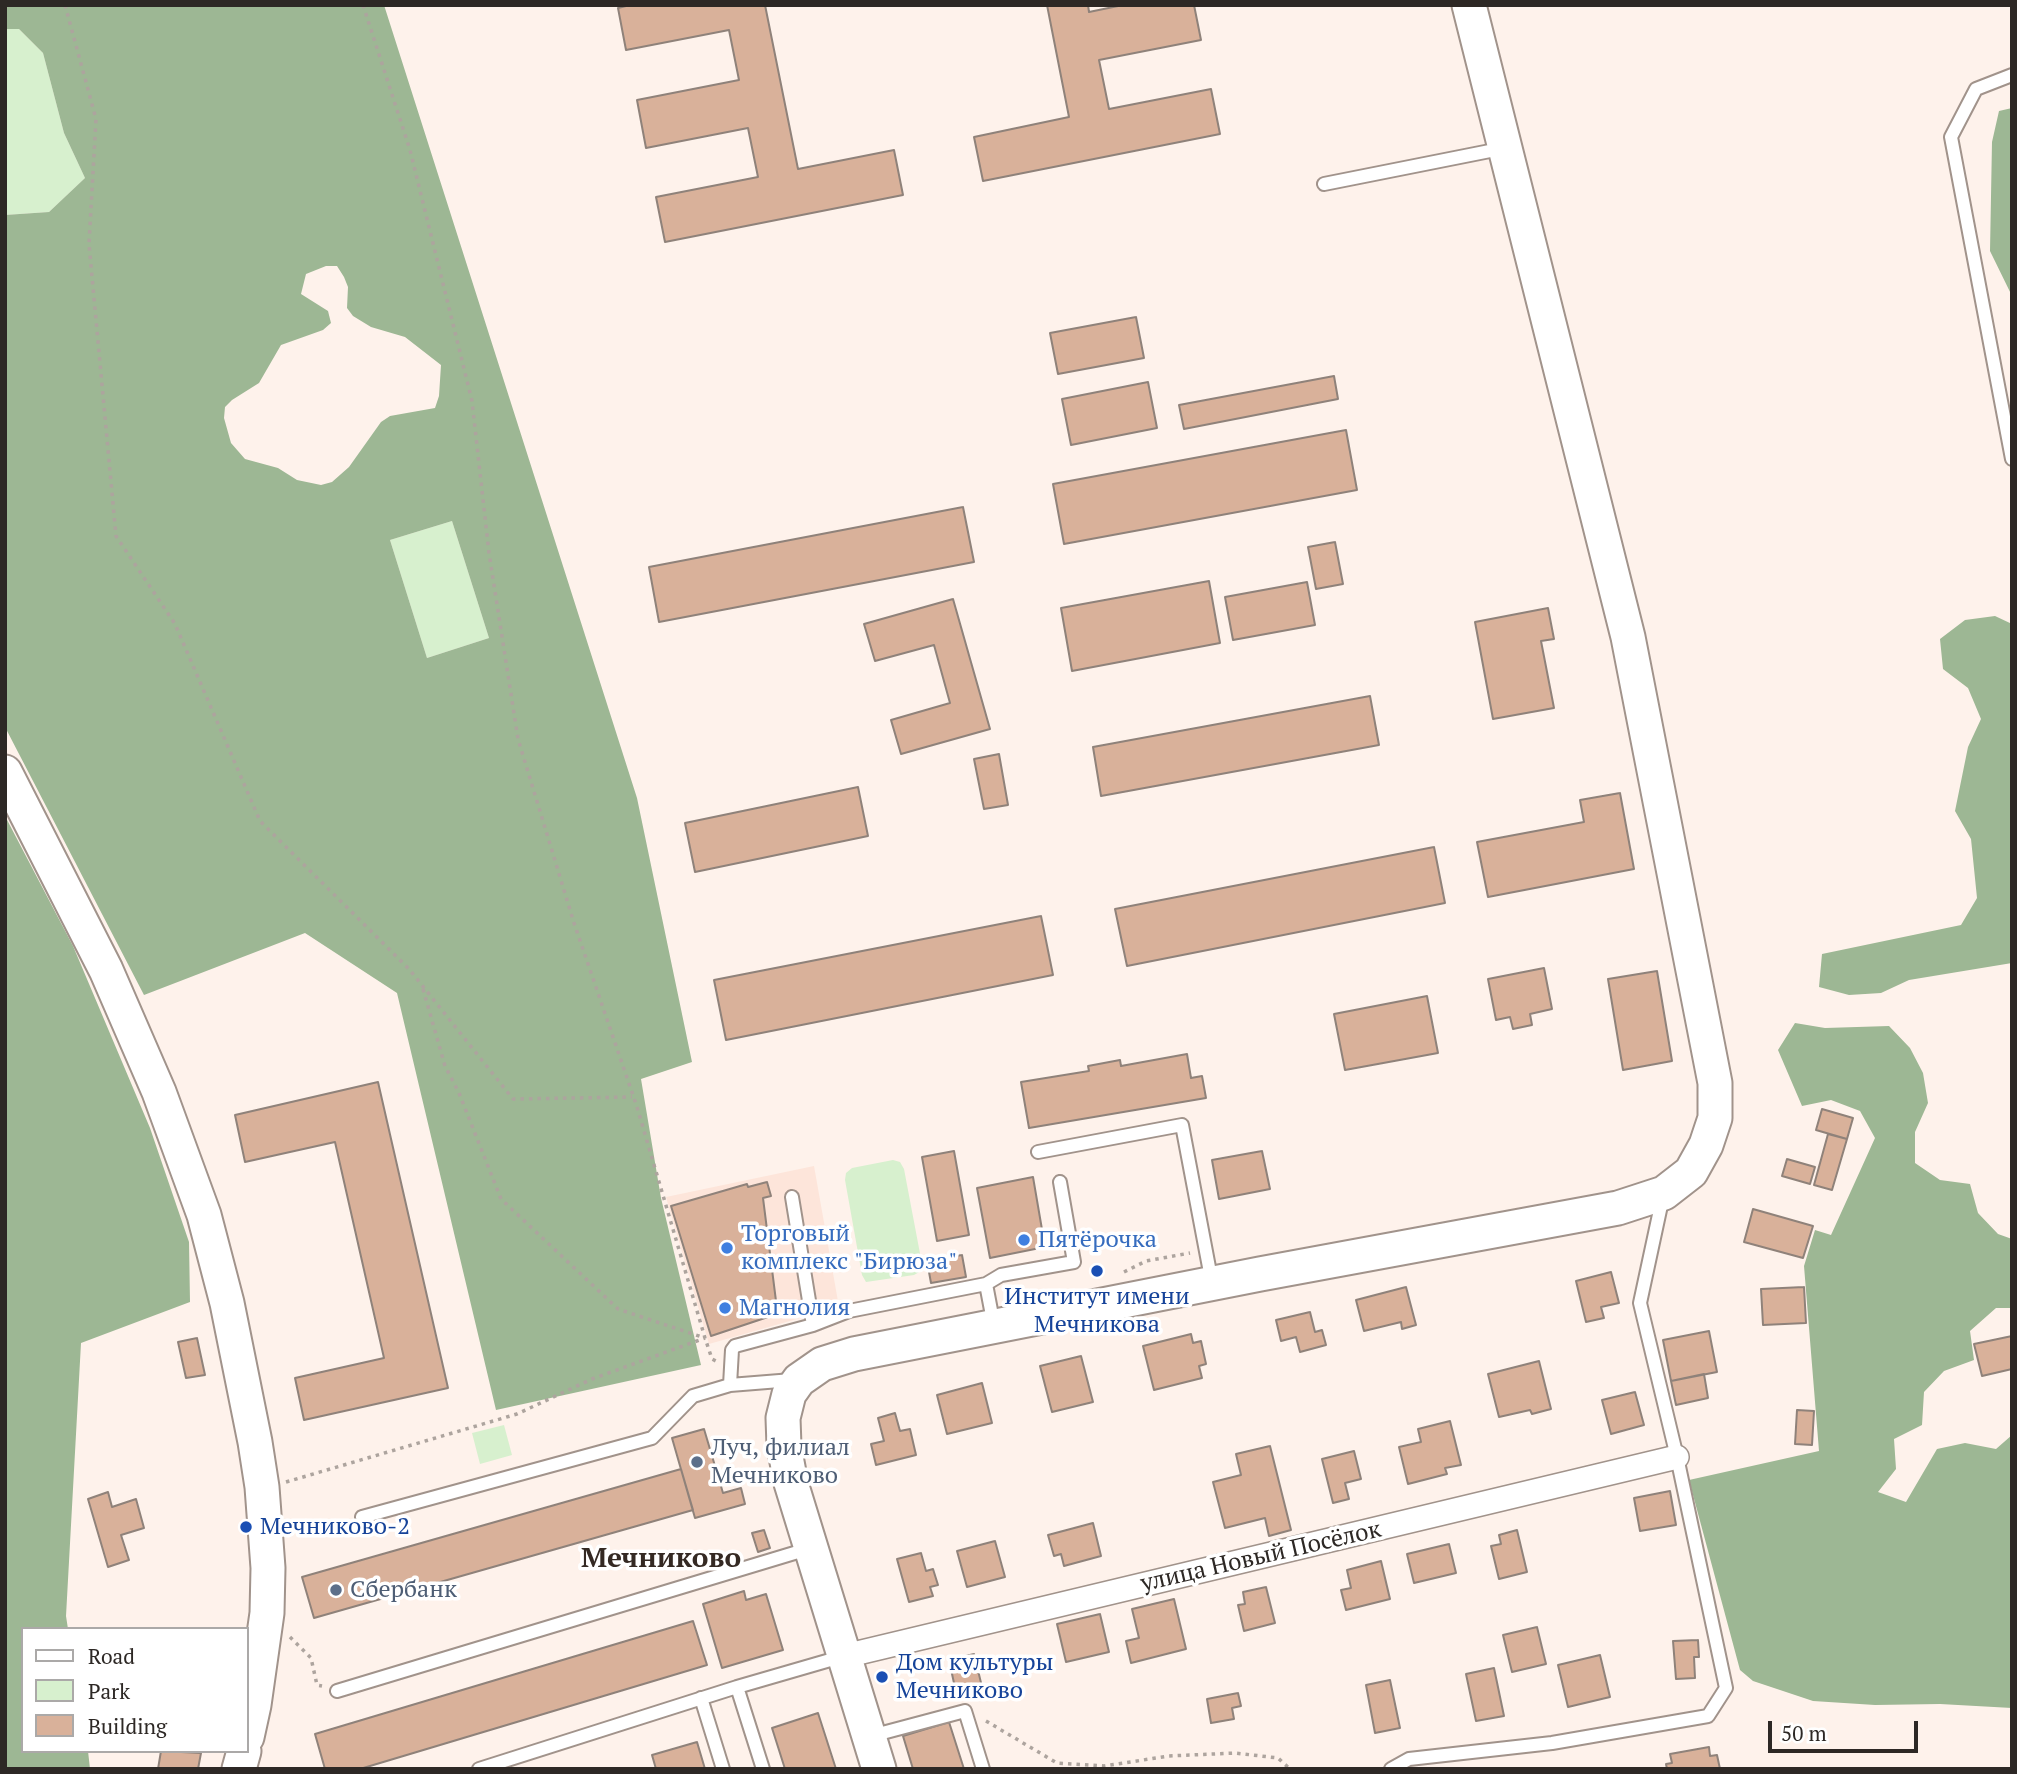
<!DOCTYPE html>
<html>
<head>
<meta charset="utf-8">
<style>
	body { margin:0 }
	#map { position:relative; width:2017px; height:1774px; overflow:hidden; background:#fef2eb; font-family:"PT Serif",serif }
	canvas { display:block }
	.frame { position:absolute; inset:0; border:7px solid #2d2825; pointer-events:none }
	.legend { position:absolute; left:21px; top:1627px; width:228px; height:126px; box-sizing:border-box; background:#fff; border:2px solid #aba9a8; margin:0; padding:9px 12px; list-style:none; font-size:21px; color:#2d2825 }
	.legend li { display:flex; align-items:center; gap:14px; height:35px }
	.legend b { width:35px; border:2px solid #aba9a8 }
	.scale { position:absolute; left:1768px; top:1721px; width:150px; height:32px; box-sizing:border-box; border:4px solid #2d2825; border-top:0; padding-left:9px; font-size:21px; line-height:24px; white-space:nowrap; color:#2d2825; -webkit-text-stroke:5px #fff; paint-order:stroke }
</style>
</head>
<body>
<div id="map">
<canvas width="2017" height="1774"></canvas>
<div class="frame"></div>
<ul class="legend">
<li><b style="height:9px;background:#fff"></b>Road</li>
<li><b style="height:19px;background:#d7f0ce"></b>Park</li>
<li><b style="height:19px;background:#d9b19a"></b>Building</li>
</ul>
<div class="scale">50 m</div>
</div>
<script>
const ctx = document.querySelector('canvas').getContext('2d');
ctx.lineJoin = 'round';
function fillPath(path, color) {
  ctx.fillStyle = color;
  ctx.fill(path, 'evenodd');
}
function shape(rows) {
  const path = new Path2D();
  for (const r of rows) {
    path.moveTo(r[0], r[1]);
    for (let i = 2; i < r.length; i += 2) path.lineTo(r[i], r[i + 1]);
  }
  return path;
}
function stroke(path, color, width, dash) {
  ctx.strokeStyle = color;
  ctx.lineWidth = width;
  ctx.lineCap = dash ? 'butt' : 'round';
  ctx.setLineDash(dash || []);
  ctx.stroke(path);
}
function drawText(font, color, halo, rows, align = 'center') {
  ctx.font = font + ' "PT Serif",serif';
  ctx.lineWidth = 7;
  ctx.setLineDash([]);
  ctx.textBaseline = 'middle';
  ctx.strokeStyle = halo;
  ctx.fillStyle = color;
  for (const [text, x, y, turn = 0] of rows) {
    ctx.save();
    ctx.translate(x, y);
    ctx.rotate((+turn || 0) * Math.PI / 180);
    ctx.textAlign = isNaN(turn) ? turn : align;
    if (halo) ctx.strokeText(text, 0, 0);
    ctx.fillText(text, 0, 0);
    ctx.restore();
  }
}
fillPath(shape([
	[814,1166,839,1307,709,1344,666,1197]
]), '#fde5da');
fillPath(shape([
	[5,29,19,29,43,53,64,133,85,178,49,212,5,215],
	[452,521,489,638,427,658,390,540],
	[893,1160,900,1162,904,1169,922,1264,921,1271,914,1275,866,1282,862,1275,845,1180,846,1173,852,1168],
	[504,1425,512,1455,480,1464,472,1433]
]), '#d7f0ce');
fillPath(shape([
	[5,5,384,5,637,798,692,1062,641,1079,661,1198,701,1365,496,1410,397,993,305,933,144,995,5,727,5,215,49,212,85,178,64,133,43,53,19,29,5,29],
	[326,266,337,266,344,277,348,287,347,308,353,316,371,327,405,337,441,365,439,396,435,408,390,416,381,422,349,467,332,482,321,485,297,480,278,468,245,459,231,443,224,418,225,407,232,400,259,383,281,345,323,330,331,323,328,311,301,294,306,274],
	[452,521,489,638,427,658,390,540],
	[2012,108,2012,296,1990,251,1992,142,1999,111],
	[1995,616,2012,624,2012,963,1909,980,1881,993,1849,995,1819,987,1822,954,1961,925,1977,898,1971,839,1955,811,1968,747,1981,719,1968,688,1943,669,1940,639,1965,620],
	[5,816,73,946,150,1128,189,1242,190,1302,81,1343,66,1616,68,1629,23,1629,23,1751,88,1751,90,1769,5,1769],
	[1795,1023,1825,1028,1889,1026,1910,1048,1923,1073,1928,1103,1915,1132,1915,1163,1940,1180,1970,1184,1978,1213,1998,1234,2012,1239,2012,1308,1996,1308,1970,1331,1974,1360,1944,1371,1924,1392,1922,1425,1894,1439,1896,1469,1878,1492,1906,1502,1937,1449,1965,1443,1996,1449,2012,1435,2012,1708,1940,1704,1875,1705,1813,1701,1753,1681,1740,1670,1689,1480,1819,1451,1804,1266,1815,1230,1831,1235,1875,1138,1860,1111,1831,1100,1802,1106,1778,1050]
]), '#9db794');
const building = shape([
	[630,5,765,5,798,169,894,150,903,195,665,242,656,197,758,177,748,128,646,148,637,100,739,80,729,30,626,50,618,8,630,5],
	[1047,5,1088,5,1089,12,1123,5,1194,5,1201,40,1099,60,1109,109,1211,89,1220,134,983,181,974,137,1069,117,1047,5],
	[1136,317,1144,358,1058,374,1050,333,1136,317],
	[1334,376,1338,399,1184,429,1179,405,1334,376],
	[1148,382,1157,428,1071,445,1062,399,1148,382],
	[1346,430,1357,490,1064,544,1053,484,1346,430],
	[963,507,974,562,659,622,649,567,963,507],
	[1335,542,1343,584,1316,589,1308,547,1335,542],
	[1209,581,1220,643,1072,671,1061,608,1209,581],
	[1307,582,1315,625,1233,640,1225,597,1307,582],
	[953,599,990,729,901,754,891,720,950,703,934,645,875,661,864,624,953,599],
	[1548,608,1554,639,1541,641,1554,708,1493,719,1475,622,1548,608],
	[1370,696,1379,745,1101,796,1093,747,1370,696],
	[999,754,1008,805,984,809,974,759,999,754],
	[858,787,868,836,695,872,685,823,858,787],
	[1620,793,1634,869,1488,897,1477,842,1584,822,1580,800,1620,793],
	[1434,847,1445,903,1127,966,1115,909,1434,847],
	[1041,916,1053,975,726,1040,714,980,1041,916],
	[1544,968,1552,1009,1530,1014,1532,1025,1513,1029,1510,1017,1496,1020,1488,979,1544,968],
	[1657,971,1672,1061,1623,1070,1608,979,1657,971],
	[1427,996,1438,1053,1345,1070,1334,1014,1427,996],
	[1187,1054,1191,1078,1202,1076,1206,1098,1029,1128,1021,1082,1089,1071,1088,1066,1120,1060,1121,1066,1187,1054],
	[378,1082,448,1388,304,1420,295,1378,384,1358,335,1142,245,1162,235,1115,378,1082],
	[1822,1109,1853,1118,1847,1139,1816,1130,1822,1109],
	[1828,1134,1847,1139,1832,1190,1814,1185,1828,1134],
	[954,1151,969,1235,937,1241,922,1157,954,1151],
	[1262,1151,1270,1189,1219,1199,1212,1160,1262,1151],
	[1787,1159,1815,1167,1810,1184,1782,1176,1787,1159],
	[1033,1177,1045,1247,990,1258,977,1188,1033,1177],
	[767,1182,771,1196,763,1198,777,1309,766,1311,768,1317,711,1336,671,1206,747,1184,748,1187,767,1182],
	[1753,1209,1813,1226,1803,1258,1744,1242,1753,1209],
	[962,1255,966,1277,931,1283,927,1261,962,1255],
	[1611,1272,1619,1303,1601,1307,1604,1318,1586,1322,1576,1281,1611,1272],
	[1406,1287,1416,1325,1402,1329,1401,1322,1364,1331,1356,1300,1406,1287],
	[1804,1287,1806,1323,1763,1325,1761,1289,1804,1287],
	[1310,1312,1315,1332,1322,1330,1326,1345,1300,1352,1296,1337,1281,1341,1276,1320,1310,1312],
	[1709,1331,1717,1372,1671,1381,1663,1340,1709,1331],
	[1191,1334,1193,1343,1201,1341,1206,1364,1199,1366,1202,1378,1154,1390,1143,1346,1191,1334],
	[2012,1336,2012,1369,1982,1376,1974,1344,2012,1336],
	[197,1338,205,1375,186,1378,178,1342,197,1338],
	[1081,1356,1093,1402,1052,1412,1040,1366,1081,1356],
	[1539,1361,1551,1409,1532,1414,1530,1410,1499,1417,1488,1374,1539,1361],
	[1704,1374,1708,1398,1676,1405,1671,1381,1704,1374],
	[982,1383,992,1423,947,1434,937,1395,982,1383],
	[1635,1392,1644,1425,1611,1434,1602,1400,1635,1392],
	[1797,1410,1814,1411,1812,1445,1795,1444,1797,1410],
	[895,1413,900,1431,910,1429,916,1455,876,1465,871,1444,884,1441,878,1418,895,1413],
	[1450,1421,1461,1465,1445,1468,1447,1474,1408,1484,1399,1447,1421,1442,1418,1429,1450,1421],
	[704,1429,723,1493,741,1488,745,1504,695,1518,672,1438,704,1429],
	[1270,1446,1291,1530,1269,1536,1265,1518,1225,1528,1213,1482,1241,1475,1236,1454,1270,1446],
	[1354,1451,1361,1479,1345,1483,1349,1499,1333,1503,1322,1459,1354,1451],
	[681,1469,693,1510,314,1618,302,1577,681,1469],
	[1670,1491,1676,1525,1640,1531,1634,1498,1670,1491],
	[108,1492,112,1507,136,1499,144,1528,121,1535,129,1560,108,1567,88,1499,108,1492],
	[1093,1523,1101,1556,1064,1566,1061,1554,1054,1556,1048,1535,1093,1523],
	[764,1530,770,1548,758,1552,752,1533,764,1530],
	[1517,1530,1527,1572,1499,1579,1491,1546,1501,1544,1499,1535,1517,1530],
	[995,1541,1005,1577,967,1587,957,1551,995,1541],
	[1449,1544,1456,1573,1414,1583,1407,1554,1449,1544],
	[921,1553,926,1571,933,1569,938,1585,930,1587,933,1596,909,1602,897,1559,921,1553],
	[1381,1561,1390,1599,1346,1610,1341,1590,1351,1588,1347,1570,1381,1561],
	[1266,1587,1275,1623,1244,1631,1238,1605,1245,1604,1243,1592,1266,1587],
	[744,1591,746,1600,766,1594,783,1650,722,1668,703,1604,744,1591],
	[1174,1599,1186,1649,1131,1663,1126,1641,1139,1638,1132,1609,1174,1599],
	[1100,1614,1109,1652,1066,1662,1057,1624,1100,1614],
	[693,1621,707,1665,360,1769,325,1769,315,1734,693,1621],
	[1537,1627,1546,1664,1512,1672,1503,1635,1537,1627],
	[1698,1640,1699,1657,1694,1657,1695,1678,1676,1679,1673,1641,1698,1640],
	[974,1654,983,1691,957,1697,949,1660,974,1654],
	[1600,1655,1610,1697,1568,1707,1558,1665,1600,1655],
	[1494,1668,1504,1716,1476,1721,1466,1674,1494,1668],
	[1390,1680,1400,1728,1375,1733,1366,1685,1390,1680],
	[1238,1693,1241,1706,1232,1708,1234,1719,1211,1723,1207,1699,1238,1693],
	[818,1713,836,1769,785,1769,772,1728,818,1713],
	[949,1722,964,1769,913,1769,903,1736,949,1722],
	[697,1742,705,1769,656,1769,652,1755,697,1742],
	[1709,1747,1710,1756,1717,1755,1720,1769,1667,1769,1666,1764,1672,1763,1670,1754,1709,1747],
	[161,1751,201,1753,198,1769,158,1769,161,1751]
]);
fillPath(building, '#d9b19a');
stroke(building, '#8f827a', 2);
const lane = shape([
	[2012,75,1976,89,1951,137,2012,459],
	[1324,184,1505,148],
	[1038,1152,1182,1125,1212,1283],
	[792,1197,813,1325],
	[986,1284,1001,1275,1074,1262,1060,1182],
	[730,1385,732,1350,735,1346,813,1325,849,1311,986,1284,994,1326],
	[362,1517,652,1438,693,1396,730,1385,792,1380],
	[737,1687,763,1769],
	[337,1691,811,1548],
	[701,1698,723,1769],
	[871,1736,965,1711,983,1769],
	[479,1769,737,1687,844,1656],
	[1391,1769,1409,1759,1552,1743,1708,1716,1726,1688,1677,1457,1640,1303,1663,1196]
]);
const street = shape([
	[845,1656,1677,1457]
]);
const secondary = shape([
	[5,772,106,970,159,1092,204,1215,227,1303,255,1442,262,1487,268,1568,267,1613,254,1705,247,1737],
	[239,1769,244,1751],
	[879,1769,791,1483,784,1446,783,1418,789,1394,799,1380,822,1364,854,1354,1260,1274,1618,1208,1664,1193,1691,1172,1706,1145,1715,1118,1715,1083,1628,637,1469,5]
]);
stroke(lane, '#a1938b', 16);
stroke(street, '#a1938b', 26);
stroke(secondary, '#a1938b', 37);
stroke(shape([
	[65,5,96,119,89,244,116,536,175,624,260,821,409,969,513,1099,632,1097],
	[363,5,410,150,472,401,489,553,518,739,574,923,637,1107,705,1338,712,1359,716,1361],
	[423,989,445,1066,459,1093,501,1199,618,1309,705,1338],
	[1124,1272,1146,1261,1190,1253],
	[286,1482,517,1414,592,1379,705,1338],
	[290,1637,311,1658,317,1685,322,1686],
	[986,1721,1057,1763,1104,1766,1169,1756,1235,1753,1278,1758,1290,1769]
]), '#ada49e', 3.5, [3.5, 5]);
stroke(lane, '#fff', 12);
stroke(street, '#fff', 23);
stroke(secondary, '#fff', 33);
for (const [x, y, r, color] of [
	[1024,1240,7,"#3f7fe0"],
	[727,1248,7,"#3f7fe0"],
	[1097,1271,7,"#1a4fb4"],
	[725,1308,7,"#3f7fe0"],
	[697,1462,7,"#5c6f8a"],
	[246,1527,7,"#1a4fb4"],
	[336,1590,7,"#5c6f8a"],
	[882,1677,7,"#1a4fb4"]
]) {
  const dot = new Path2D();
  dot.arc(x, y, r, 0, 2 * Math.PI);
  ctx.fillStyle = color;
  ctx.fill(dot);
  stroke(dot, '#fff', 2.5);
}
drawText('24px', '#366cbe', '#fff', [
	["Торговый",741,1234],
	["комплекс \"Бирюза\"",741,1262],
	["Пятёрочка",1038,1240],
	["Магнолия",739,1308]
], 'left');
drawText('24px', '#164399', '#fff', [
	["Институт имени",1097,1297,"center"],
	["Мечникова",1097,1325,"center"],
	["Мечниково-2",260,1527],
	["Дом культуры",896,1663],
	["Мечниково",896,1691]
], 'left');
drawText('24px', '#4e5e75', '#fff', [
	["Луч, филиал",711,1448],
	["Мечниково",711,1476],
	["Сбербанк",350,1590]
], 'left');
drawText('24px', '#2d2825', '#fff', [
	["улица Новый Посёлок",1261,1557,-13]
]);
drawText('bold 28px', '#342923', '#fff', [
	["Мечниково",661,1559]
]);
</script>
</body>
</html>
